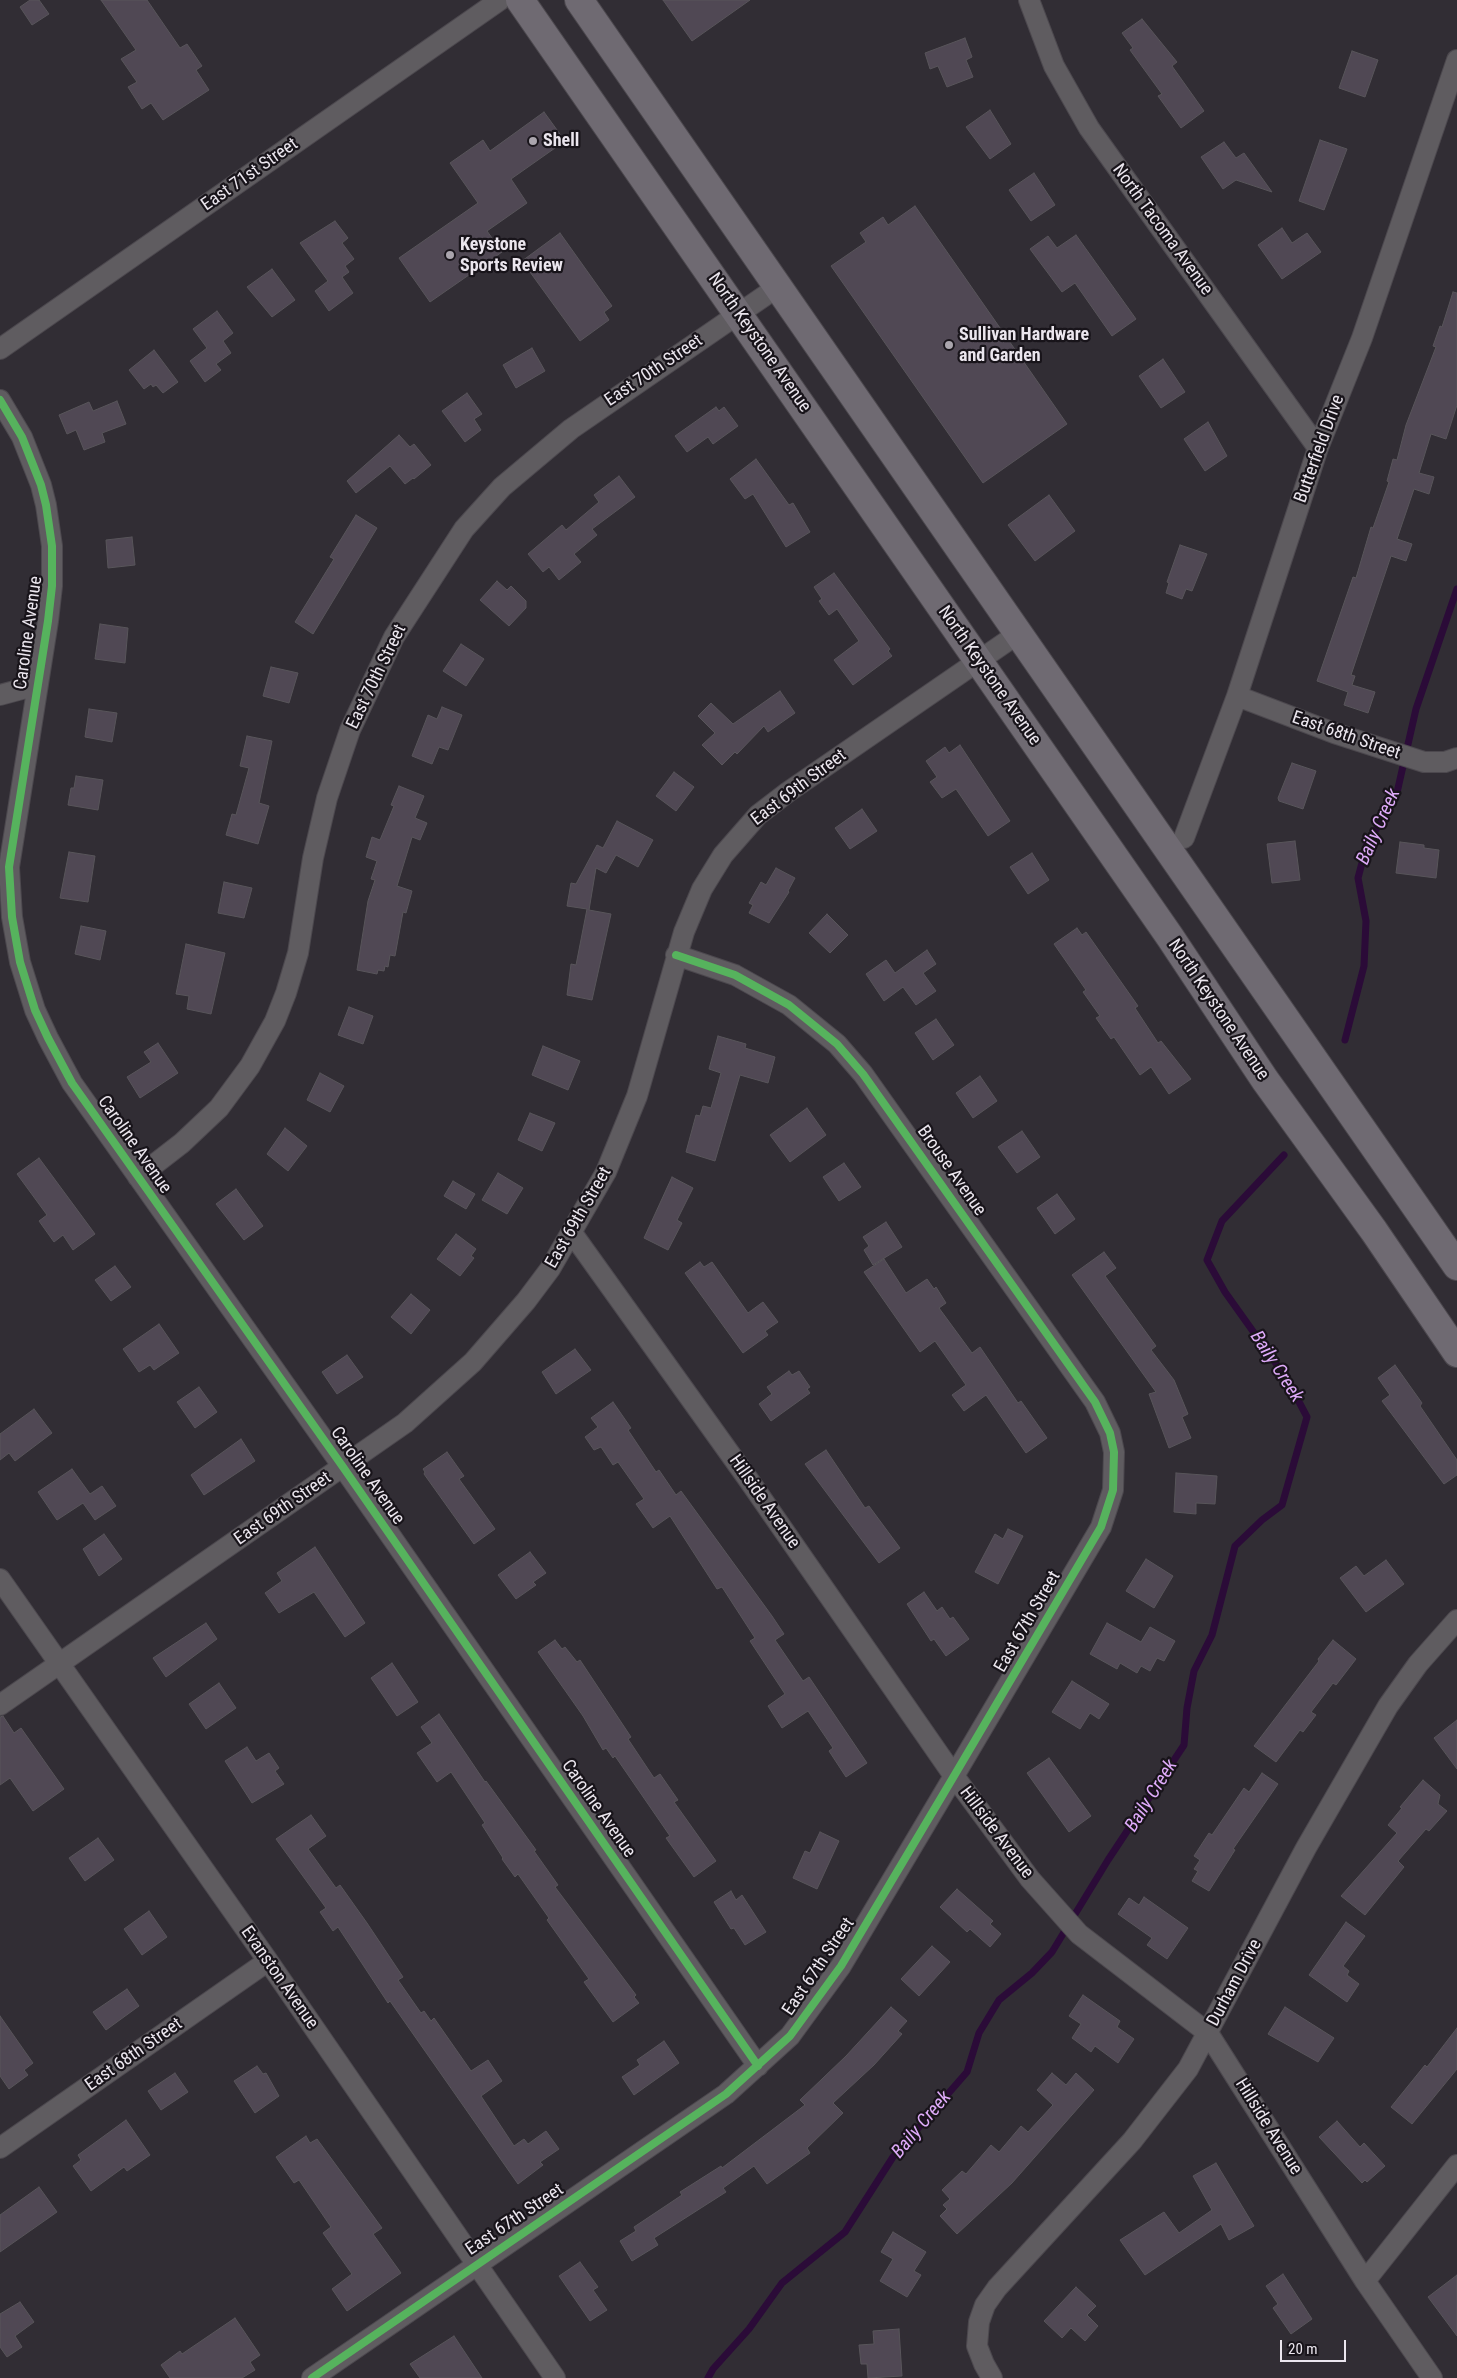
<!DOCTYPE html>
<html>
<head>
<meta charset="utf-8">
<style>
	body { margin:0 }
	#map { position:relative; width:1457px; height:2378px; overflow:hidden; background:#312d34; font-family:"Roboto Condensed",sans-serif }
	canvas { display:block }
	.scale { position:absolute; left:1280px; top:2340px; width:66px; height:22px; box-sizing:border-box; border:2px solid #ebe6ee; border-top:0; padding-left:6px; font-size:15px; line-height:18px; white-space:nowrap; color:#ebe6ee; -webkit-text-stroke:4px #18141a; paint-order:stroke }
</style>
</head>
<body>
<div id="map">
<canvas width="1457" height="2378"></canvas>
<div class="scale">20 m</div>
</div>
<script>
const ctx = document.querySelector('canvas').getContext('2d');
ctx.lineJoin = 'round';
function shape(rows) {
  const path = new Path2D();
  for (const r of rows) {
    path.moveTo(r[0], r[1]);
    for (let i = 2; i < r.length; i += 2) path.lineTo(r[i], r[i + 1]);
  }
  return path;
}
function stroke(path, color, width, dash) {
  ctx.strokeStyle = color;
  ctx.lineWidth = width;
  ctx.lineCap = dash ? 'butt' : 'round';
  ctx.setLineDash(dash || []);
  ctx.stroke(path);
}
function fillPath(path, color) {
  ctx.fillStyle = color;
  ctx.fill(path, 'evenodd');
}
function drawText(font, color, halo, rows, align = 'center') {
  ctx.font = font + ' "Roboto Condensed",sans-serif';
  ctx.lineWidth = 4.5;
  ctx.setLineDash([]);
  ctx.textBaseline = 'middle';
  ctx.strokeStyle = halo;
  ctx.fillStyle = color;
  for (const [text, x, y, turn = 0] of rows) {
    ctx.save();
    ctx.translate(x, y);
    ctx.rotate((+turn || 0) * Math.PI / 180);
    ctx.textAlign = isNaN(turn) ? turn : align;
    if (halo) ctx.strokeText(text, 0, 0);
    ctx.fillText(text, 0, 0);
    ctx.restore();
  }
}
stroke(shape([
	[1345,1040,1364,966,1366,921,1358,878,1367,844,1396,797,1416,709,1457,589],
	[708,2378,713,2369,749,2329,782,2283,845,2232,893,2157,967,2072,979,2033,999,2000,1032,1973,1052,1952,1108,1860,1184,1745,1187,1708,1194,1671,1212,1635,1235,1546,1262,1520,1282,1505,1307,1417,1287,1379,1225,1292,1207,1260,1222,1221,1284,1155]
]), '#2b0b38', 7);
const building = shape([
	[30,0,39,0,49,14,32,25,20,7,30,0],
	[101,0,147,0,180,48,187,44,202,66,196,70,209,90,163,120,151,103,142,109,128,87,137,82,121,59,136,50,101,0],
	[663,0,750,0,692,41,663,0],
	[1142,19,1177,62,1172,66,1204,111,1181,128,1158,96,1162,94,1130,50,1133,48,1122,33,1142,19],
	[965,38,972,57,966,60,973,77,947,87,938,66,930,69,925,53,965,38],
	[1352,51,1378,60,1365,97,1339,88,1352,51],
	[990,110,1011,144,990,159,966,127,990,110],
	[544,112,565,141,511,179,527,203,487,231,502,252,430,302,399,258,478,203,450,163,483,140,490,151,544,112],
	[1320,140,1347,149,1324,210,1299,201,1320,140],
	[1224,142,1236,158,1244,153,1272,192,1236,180,1223,189,1201,157,1224,142],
	[1034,173,1055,205,1031,221,1009,190,1034,173],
	[915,206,1067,424,983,483,831,266,866,242,860,233,883,217,888,225,915,206],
	[335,221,348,238,342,243,354,259,345,266,349,272,342,277,353,293,329,311,315,291,328,281,300,243,335,221],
	[1282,228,1292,243,1307,233,1321,252,1282,279,1258,245,1282,228],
	[560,233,612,306,604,312,609,320,580,341,522,261,560,233],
	[1076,235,1136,319,1112,336,1075,283,1062,292,1030,249,1048,236,1057,248,1076,235],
	[272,269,295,300,272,317,247,287,272,269],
	[1453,292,1457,293,1457,405,1446,439,1431,434,1419,473,1434,477,1429,494,1414,489,1397,539,1412,544,1406,561,1391,556,1351,675,1355,676,1352,685,1375,692,1368,713,1344,705,1348,692,1317,681,1353,577,1356,578,1371,527,1373,528,1389,482,1387,481,1393,459,1397,460,1406,425,1436,347,1433,346,1440,326,1442,327,1453,292],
	[217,311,233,333,223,341,231,353,216,364,221,370,205,382,190,361,207,348,193,329,217,311],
	[532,348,545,371,516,388,503,365,532,348],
	[154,350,178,382,163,393,156,385,153,387,151,384,144,389,129,370,154,350],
	[1163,359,1185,392,1161,408,1139,376,1163,359],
	[467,393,482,414,474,419,481,430,465,442,442,411,467,393],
	[117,401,126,424,102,433,105,442,84,450,76,430,67,434,59,415,89,402,93,411,117,401],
	[716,407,719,411,724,407,738,426,713,444,708,437,687,452,675,436,716,407],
	[1208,422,1227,456,1205,471,1184,439,1208,422],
	[399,435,410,447,414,444,431,465,414,479,413,478,405,484,390,466,356,493,347,481,399,435],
	[756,459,789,505,793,503,810,532,786,547,753,494,745,499,730,479,756,459],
	[619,476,635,497,592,529,597,535,574,554,581,562,559,580,549,567,543,572,528,554,562,525,566,530,599,502,594,495,619,476],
	[1049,495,1075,531,1035,561,1008,525,1049,495],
	[356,515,377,528,313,634,295,622,334,559,330,557,356,515],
	[132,537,135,565,108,568,106,540,132,537],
	[1180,545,1207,554,1192,591,1186,589,1182,599,1166,593,1169,583,1167,582,1180,545],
	[834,573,890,649,888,651,892,656,853,685,834,660,859,641,837,609,829,615,819,601,822,599,814,587,834,573],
	[497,581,507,590,511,586,526,601,526,608,509,626,480,600,497,581],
	[100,624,128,628,125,663,95,659,100,624],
	[461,644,484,659,466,686,443,671,461,644],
	[271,667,298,673,289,703,263,696,271,667],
	[780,691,795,713,768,732,764,726,737,754,735,752,722,765,702,745,715,733,698,716,711,703,733,724,780,691],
	[442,707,462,715,448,750,439,747,432,764,412,756,428,715,437,719,442,707],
	[89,709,117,713,112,742,85,737,89,709],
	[247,736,272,741,259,803,269,806,258,844,226,835,232,814,236,815,249,768,240,766,247,736],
	[960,745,1010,821,988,836,956,789,942,798,930,782,937,777,926,761,945,747,949,753,960,745],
	[1292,763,1316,771,1303,809,1279,801,1278,798,1292,763],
	[674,772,694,787,676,811,656,796,674,772],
	[76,776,103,780,98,810,68,805,71,788,74,788,76,776],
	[399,786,424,796,415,818,427,823,420,840,412,837,397,886,412,891,406,913,403,912,395,956,390,955,388,967,385,966,384,971,378,970,377,974,357,970,368,901,375,880,371,879,377,861,366,857,372,837,380,840,394,806,391,805,399,786],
	[862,809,877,831,850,849,835,828,862,809],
	[617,821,653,840,638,867,616,855,606,873,596,868,589,910,611,914,592,1000,567,995,571,964,576,965,587,909,567,906,571,883,576,884,597,845,603,848,617,821],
	[1295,841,1300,880,1272,883,1267,844,1295,841],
	[1400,842,1424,845,1424,848,1439,850,1436,878,1396,873,1400,842],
	[69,852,95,856,88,902,60,898,69,852],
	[1032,853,1049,880,1028,894,1010,867,1032,853],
	[776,868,795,878,788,891,789,892,769,923,749,913,753,905,749,903,761,882,766,885,776,868],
	[224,882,252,888,244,918,218,913,224,882],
	[827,914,848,935,830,953,809,933,827,914],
	[81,926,106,931,100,960,75,954,81,926],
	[1077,928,1082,935,1086,932,1138,1006,1135,1008,1158,1043,1161,1041,1191,1079,1169,1094,1151,1067,1140,1075,1114,1037,1111,1039,1096,1018,1100,1016,1083,992,1086,990,1054,944,1077,928],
	[186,944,225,953,211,1014,187,1009,189,996,176,994,186,944],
	[927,950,936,964,923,973,936,991,916,1005,903,987,884,1001,866,974,886,960,895,973,927,950],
	[349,1007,373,1016,363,1044,338,1035,349,1007],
	[936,1019,954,1045,933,1060,915,1033,936,1019],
	[718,1036,746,1044,745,1048,775,1057,768,1083,740,1075,715,1161,686,1152,696,1115,700,1116,703,1106,711,1108,721,1073,709,1069,718,1036],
	[158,1043,178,1073,140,1098,127,1077,151,1062,144,1052,158,1043],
	[543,1046,580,1061,568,1090,532,1075,543,1046],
	[320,1073,344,1086,330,1112,307,1100,320,1073],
	[980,1076,997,1101,973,1118,956,1093,980,1076],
	[807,1108,826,1135,790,1162,770,1135,807,1108],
	[530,1113,555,1123,542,1151,518,1140,530,1113],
	[285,1128,307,1146,288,1171,267,1154,285,1128],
	[1022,1131,1040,1157,1017,1173,998,1147,1022,1131],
	[39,1158,95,1234,73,1250,63,1235,54,1242,39,1221,47,1215,17,1174,39,1158],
	[844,1163,861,1187,839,1201,823,1177,844,1163],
	[498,1173,523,1188,507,1214,482,1200,498,1173],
	[672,1177,693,1188,677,1220,682,1223,668,1250,644,1238,672,1177],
	[453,1181,475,1194,466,1209,444,1196,453,1181],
	[236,1189,263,1226,244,1240,216,1204,236,1189],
	[1057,1194,1075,1219,1055,1234,1037,1208,1057,1194],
	[886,1222,902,1247,873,1265,864,1250,869,1246,863,1237,886,1222],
	[456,1234,476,1249,471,1256,474,1258,460,1276,437,1259,456,1234],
	[1104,1252,1116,1268,1105,1276,1156,1346,1151,1350,1174,1380,1188,1414,1182,1417,1191,1438,1169,1448,1149,1394,1156,1392,1072,1275,1104,1252],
	[884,1259,906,1293,927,1279,934,1289,936,1287,946,1303,939,1308,972,1353,980,1347,1018,1403,1021,1401,1047,1438,1026,1453,986,1395,964,1411,952,1395,966,1385,935,1341,920,1352,864,1272,884,1259],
	[700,1262,704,1267,712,1262,748,1313,763,1302,778,1322,765,1331,768,1335,743,1353,685,1273,700,1262],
	[115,1266,131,1287,111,1301,95,1280,115,1266],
	[411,1294,430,1310,411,1334,391,1317,411,1294],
	[159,1324,179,1353,154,1370,150,1365,139,1372,123,1349,159,1324],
	[575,1349,591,1370,556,1394,542,1372,575,1349],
	[347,1355,363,1377,337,1394,322,1372,347,1355],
	[1395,1365,1422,1403,1420,1406,1457,1460,1457,1475,1444,1484,1382,1401,1390,1395,1378,1378,1395,1365],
	[789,1371,792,1375,799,1371,810,1387,807,1389,810,1393,771,1421,759,1404,772,1394,767,1387,789,1371],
	[199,1387,217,1412,195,1428,177,1402,199,1387],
	[613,1402,631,1428,628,1430,656,1472,659,1470,676,1495,681,1491,772,1616,784,1634,775,1640,803,1681,809,1677,867,1763,846,1777,829,1751,833,1748,808,1711,782,1728,768,1706,785,1694,750,1641,755,1638,722,1587,717,1589,670,1516,653,1528,636,1504,644,1499,618,1462,613,1465,601,1447,594,1450,585,1437,598,1427,591,1418,613,1402],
	[34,1409,52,1433,15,1461,9,1453,0,1460,0,1434,34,1409],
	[241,1439,255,1461,204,1495,191,1475,241,1439],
	[826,1450,865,1508,869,1506,900,1548,879,1563,805,1464,826,1450],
	[447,1452,464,1476,459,1479,495,1529,474,1544,424,1474,425,1472,423,1469,447,1452],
	[72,1469,90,1494,102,1486,116,1506,95,1520,83,1503,57,1520,38,1492,72,1469],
	[1176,1473,1217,1476,1215,1504,1196,1503,1196,1514,1174,1512,1176,1473],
	[1008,1529,1023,1536,998,1584,975,1572,995,1534,1003,1539,1008,1529],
	[104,1534,122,1559,99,1576,83,1549,104,1534],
	[315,1547,365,1623,345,1637,314,1592,279,1613,265,1593,282,1581,277,1573,315,1547],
	[530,1552,546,1573,533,1582,536,1585,516,1599,498,1575,530,1552],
	[1146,1559,1173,1576,1154,1608,1126,1591,1146,1559],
	[1386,1560,1404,1584,1366,1612,1340,1578,1356,1566,1364,1576,1386,1560],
	[924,1592,937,1611,942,1607,950,1619,953,1617,969,1639,946,1656,934,1639,931,1641,907,1604,924,1592],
	[206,1623,217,1639,166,1677,153,1658,206,1623],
	[1107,1623,1141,1642,1150,1627,1175,1641,1164,1661,1157,1658,1150,1671,1141,1666,1137,1673,1120,1663,1117,1669,1090,1654,1107,1623],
	[555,1640,562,1649,565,1647,577,1662,580,1660,631,1737,628,1739,654,1778,660,1774,678,1800,674,1802,716,1861,694,1877,666,1838,670,1836,615,1756,613,1758,606,1748,603,1750,583,1716,538,1652,555,1640],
	[1333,1640,1356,1659,1336,1685,1333,1683,1311,1712,1316,1715,1303,1732,1300,1730,1276,1762,1254,1746,1319,1661,1318,1659,1333,1640],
	[392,1663,418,1702,397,1716,371,1678,392,1663],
	[1072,1681,1109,1704,1099,1719,1090,1713,1080,1729,1052,1712,1072,1681],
	[219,1683,236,1708,206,1729,189,1704,219,1683],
	[439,1714,485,1782,486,1781,536,1850,534,1851,558,1885,555,1887,636,1995,634,1997,639,2003,613,2022,584,1982,589,1979,547,1920,549,1918,518,1874,515,1877,502,1859,503,1858,482,1825,485,1823,451,1772,437,1782,417,1753,432,1743,421,1727,439,1714],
	[3,1716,14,1733,21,1728,64,1789,33,1811,10,1778,0,1785,0,1717,3,1716],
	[1457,1720,1457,1769,1434,1738,1457,1720],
	[247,1747,256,1761,269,1753,279,1768,275,1771,284,1784,252,1803,225,1761,247,1747],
	[1049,1758,1091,1816,1069,1832,1027,1773,1049,1758],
	[1262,1773,1278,1784,1233,1849,1235,1850,1209,1891,1192,1881,1198,1871,1194,1869,1200,1860,1194,1856,1209,1833,1212,1835,1244,1788,1249,1792,1262,1773],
	[1423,1780,1440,1795,1438,1804,1447,1811,1429,1831,1426,1829,1398,1861,1404,1867,1365,1915,1341,1896,1397,1833,1388,1825,1402,1808,1400,1807,1423,1780],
	[311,1815,326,1836,308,1849,336,1888,340,1885,367,1923,403,1977,398,1980,421,2013,424,2011,431,2021,434,2018,471,2071,488,2060,502,2081,481,2096,514,2146,524,2139,528,2144,546,2131,559,2149,540,2162,543,2165,518,2184,390,2001,388,2003,338,1927,333,1931,320,1912,326,1908,276,1839,311,1815],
	[820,1832,839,1841,817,1889,793,1878,805,1851,810,1853,820,1832],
	[98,1838,114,1860,85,1881,69,1858,98,1838],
	[957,1889,993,1921,990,1924,1001,1934,990,1947,970,1929,967,1932,940,1907,957,1889],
	[731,1891,736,1900,742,1895,766,1932,745,1945,734,1928,731,1929,714,1902,731,1891],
	[1144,1897,1188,1928,1167,1959,1147,1945,1152,1938,1118,1914,1129,1898,1139,1905,1144,1897],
	[149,1911,167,1937,142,1955,124,1929,149,1911],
	[1346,1922,1365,1936,1343,1966,1349,1971,1347,1975,1359,1984,1347,2002,1309,1975,1346,1922],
	[932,1946,950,1962,919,1996,901,1979,932,1946],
	[127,1989,139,2006,106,2030,93,2012,127,1989],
	[1083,1995,1120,2021,1117,2027,1134,2039,1118,2063,1095,2046,1091,2052,1072,2038,1081,2024,1069,2016,1083,1995],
	[891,2007,907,2021,898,2031,902,2034,874,2065,833,2103,843,2113,807,2148,810,2153,767,2184,754,2166,723,2188,726,2192,654,2238,658,2245,632,2261,620,2241,636,2231,634,2227,682,2195,680,2192,721,2166,722,2168,805,2105,800,2100,846,2056,891,2007],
	[1285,2007,1334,2038,1318,2062,1268,2034,1285,2007],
	[0,2016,33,2063,24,2070,28,2075,9,2089,0,2076,0,2016],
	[1457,2028,1457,2069,1412,2124,1391,2107,1425,2065,1427,2067,1457,2028],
	[664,2041,679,2063,634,2095,622,2077,640,2065,637,2060,664,2041],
	[257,2066,263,2074,266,2073,279,2096,255,2113,234,2081,257,2066],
	[175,2073,188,2092,161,2110,148,2091,175,2073],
	[1052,2073,1066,2085,1076,2073,1094,2090,1012,2183,957,2234,940,2216,947,2209,943,2205,950,2199,942,2190,962,2171,966,2174,991,2145,999,2152,1021,2126,1028,2132,1053,2105,1037,2090,1052,2073],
	[126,2120,150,2155,127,2171,124,2167,91,2191,73,2166,81,2160,78,2155,126,2120],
	[1337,2121,1360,2147,1364,2143,1385,2166,1367,2182,1365,2180,1362,2183,1319,2137,1337,2121],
	[306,2136,310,2143,317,2139,382,2228,373,2234,401,2273,347,2311,332,2289,352,2274,323,2233,331,2227,299,2180,294,2183,276,2157,306,2136],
	[1216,2163,1254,2226,1229,2240,1221,2224,1145,2275,1120,2240,1164,2212,1179,2233,1212,2210,1193,2176,1216,2163],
	[39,2187,57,2212,0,2252,0,2215,39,2187],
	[893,2232,926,2252,914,2271,921,2275,907,2297,880,2281,893,2259,881,2252,893,2232],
	[580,2262,598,2287,593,2290,607,2310,590,2321,559,2276,580,2262],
	[1283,2274,1312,2319,1291,2334,1273,2308,1278,2304,1266,2286,1283,2274],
	[1457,2275,1457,2336,1428,2297,1457,2275],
	[1076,2287,1096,2306,1087,2315,1098,2326,1085,2341,1071,2328,1062,2338,1044,2321,1076,2287],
	[20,2302,34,2322,15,2336,22,2347,7,2357,0,2347,0,2314,20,2302],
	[235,2318,260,2355,250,2362,255,2370,242,2378,170,2378,161,2365,180,2351,182,2354,235,2318],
	[899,2329,902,2376,868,2378,867,2364,861,2364,859,2345,874,2344,873,2331,899,2329],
	[454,2336,482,2378,420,2378,410,2364,454,2336]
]);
fillPath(building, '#504854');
stroke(building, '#58555a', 1);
const minor = shape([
	[1029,0,1054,66,1089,128,1318,448],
	[0,349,500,0],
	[0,400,22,437,41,485,46,505,52,546,52,586,48,621,9,867,12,917,20,962,35,1010,48,1038,72,1083,343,1467,758,2066],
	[0,695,37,685],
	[1237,696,1334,733,1424,762,1445,762,1457,758],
	[1184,838,1237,696,1318,448,1362,338,1457,60],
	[138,1177,182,1143,219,1108,250,1066,275,1021,286,993,298,953,313,858,327,798,350,730,394,637,464,529,502,487,571,429,779,286],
	[572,1233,748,1479,954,1776,1030,1879,1079,1934,1208,2033,1365,2281,1432,2378],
	[0,1579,268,1961,555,2378],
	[0,1705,405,1423,473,1362,526,1301,550,1269,606,1172,637,1096,684,932,702,889,723,855,758,815,788,792,1019,633],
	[0,2148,268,1961],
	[1365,2281,1457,2165],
	[312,2378,726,2094,790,2036,841,1966,954,1776,1101,1527,1113,1490,1114,1452,1110,1433,1095,1402,863,1074,837,1044,789,1005,735,975,676,955],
	[992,2378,984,2364,977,2346,979,2322,985,2305,997,2288,1132,2141,1188,2069,1306,1848,1388,1706,1418,1664,1457,1620]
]);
const primary = shape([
	[520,0,1170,937,1265,1080,1374,1231,1457,1353],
	[579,0,1457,1266]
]);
stroke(minor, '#4c484e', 22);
stroke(primary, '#4c484e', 30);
stroke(minor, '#5f5c60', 20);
stroke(primary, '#6f6a72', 28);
stroke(shape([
	[0,400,22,437,41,485,46,505,52,546,52,586,48,621,9,867,12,917,20,962,35,1010,48,1038,72,1083,343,1467,758,2066],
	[312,2378,726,2094,790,2036,841,1966,954,1776,1101,1527,1113,1490,1114,1452,1110,1433,1095,1402,863,1074,837,1044,789,1005,735,975,676,955]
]), '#56b35d', 8);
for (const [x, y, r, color] of [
	[533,141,5,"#aaa5ad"],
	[450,255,5,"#aaa5ad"],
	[949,345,5,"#aaa5ad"]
]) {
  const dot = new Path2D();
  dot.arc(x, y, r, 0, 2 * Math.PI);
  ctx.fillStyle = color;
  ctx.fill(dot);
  stroke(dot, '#18141a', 2);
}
drawText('bold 18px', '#ebe6ee', '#18141a', [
	["Shell",543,141],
	["Keystone",460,245],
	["Sports Review",460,266],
	["Sullivan Hardware",959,335],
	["and Garden",959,356]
], 'left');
drawText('18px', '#ebe6ee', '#18141a', [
	["East 71st Street",250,175,-35],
	["North Tacoma Avenue",1162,230,54],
	["North Keystone Avenue",759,343,55],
	["East 70th Street",654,371,-34],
	["Butterfield Drive",1320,449,-70],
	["Caroline Avenue",29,633,-82],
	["North Keystone Avenue",989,676,55],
	["East 70th Street",377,677,-64],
	["East 68th Street",1346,736,19],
	["East 69th Street",799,788,-37],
	["North Keystone Avenue",1218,1010,56],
	["Caroline Avenue",134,1145,55],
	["Brouse Avenue",951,1171,55],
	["East 69th Street",579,1218,-60],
	["Caroline Avenue",367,1476,55],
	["Hillside Avenue",764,1502,55],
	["East 69th Street",283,1509,-35],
	["East 67th Street",1028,1622,-60],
	["Caroline Avenue",598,1809,55],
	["Hillside Avenue",996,1833,53],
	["East 67th Street",819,1967,-56],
	["Evanston Avenue",279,1978,55],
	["Durham Drive",1235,1983,-62],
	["East 68th Street",134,2055,-35],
	["Hillside Avenue",1268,2127,58],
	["East 67th Street",515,2220,-34]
]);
drawText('italic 19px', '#deaaf9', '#18141a', [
	["Baily Creek",1379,827,-66],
	["Baily Creek",1276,1367,57],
	["Baily Creek",1152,1796,-58],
	["Baily Creek",922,2125,-50]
]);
</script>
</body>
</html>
